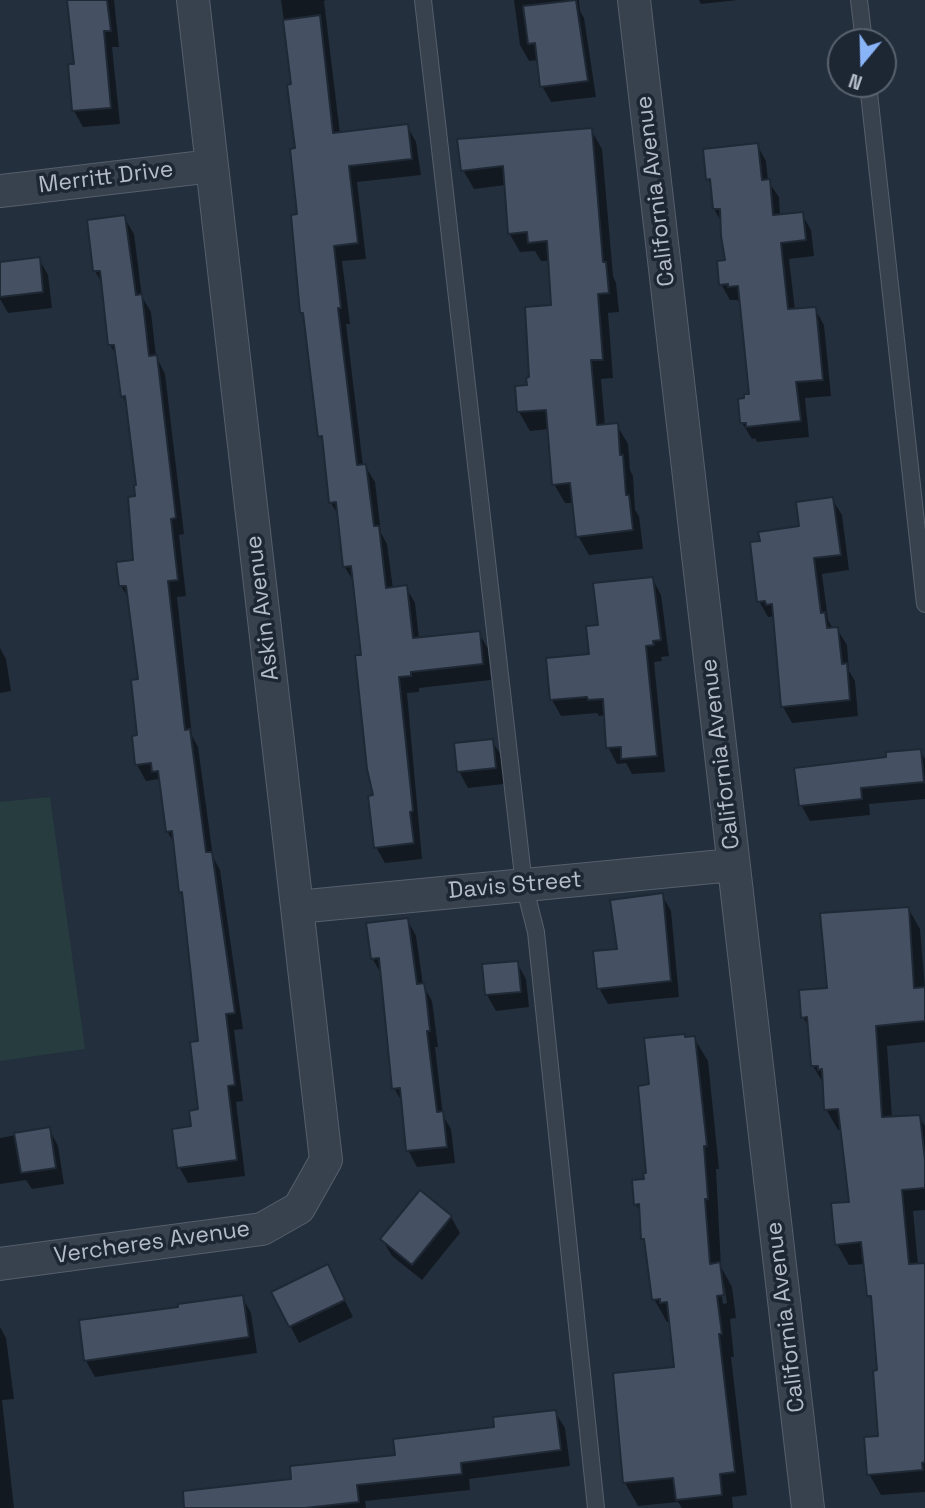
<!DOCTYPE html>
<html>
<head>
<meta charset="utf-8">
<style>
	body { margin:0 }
	#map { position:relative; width:925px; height:1508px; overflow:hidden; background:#242f3e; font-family:"Space Grotesk",sans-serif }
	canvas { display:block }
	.north { position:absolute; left:827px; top:28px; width:70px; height:70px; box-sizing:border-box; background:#1d2633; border:2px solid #59626f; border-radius:50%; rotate:199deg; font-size:19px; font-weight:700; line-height:28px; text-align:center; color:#b4bcc9 }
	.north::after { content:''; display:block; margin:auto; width:24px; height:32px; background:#8ab4f8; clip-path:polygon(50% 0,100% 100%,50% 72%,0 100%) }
</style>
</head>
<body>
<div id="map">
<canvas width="925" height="1508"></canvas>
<div class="north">N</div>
</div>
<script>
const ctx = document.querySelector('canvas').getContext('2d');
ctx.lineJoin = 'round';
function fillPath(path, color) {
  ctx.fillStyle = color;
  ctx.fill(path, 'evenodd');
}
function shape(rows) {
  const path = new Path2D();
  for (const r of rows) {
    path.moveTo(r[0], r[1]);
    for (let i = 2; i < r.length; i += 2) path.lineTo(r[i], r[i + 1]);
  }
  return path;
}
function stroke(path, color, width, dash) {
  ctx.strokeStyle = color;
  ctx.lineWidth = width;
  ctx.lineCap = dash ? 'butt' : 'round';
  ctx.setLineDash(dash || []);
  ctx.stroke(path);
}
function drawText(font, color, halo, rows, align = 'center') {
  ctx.font = font + ' "Space Grotesk",sans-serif';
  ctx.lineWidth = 7;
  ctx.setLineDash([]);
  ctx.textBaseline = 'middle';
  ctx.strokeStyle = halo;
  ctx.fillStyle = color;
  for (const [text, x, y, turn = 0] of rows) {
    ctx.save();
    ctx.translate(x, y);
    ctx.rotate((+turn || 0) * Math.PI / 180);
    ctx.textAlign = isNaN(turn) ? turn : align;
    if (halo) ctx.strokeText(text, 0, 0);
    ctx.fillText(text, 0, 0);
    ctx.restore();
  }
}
fillPath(shape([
	[50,797,85,1049,0,1061,0,802]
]), '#263c3f');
fillPath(shape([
	[70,0,114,0,119,47,112,47,120,124,83,127,74,111,70,66,76,65],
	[281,0,326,0,324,1,340,134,407,126,416,142,421,175,357,182,366,259,342,261,350,324,346,324,363,466,365,466,375,482,381,533,387,544,393,589,406,587,415,603,419,639,479,633,488,649,491,680,419,688,419,692,407,693,422,859,385,863,376,847,375,797,354,582,344,566,339,516,331,503,305,319,302,312,297,150,293,86],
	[514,0,579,0,580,11,584,18,596,97,551,102,542,86,539,60,529,61,520,45],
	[699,0,738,0,701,4],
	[591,130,602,149,613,276,616,283,619,312,608,313,613,378,601,379,605,426,617,425,628,444,630,470,633,476,635,510,639,516,643,549,589,555,578,536,574,503,565,503,554,484,550,429,530,431,519,412,553,307,550,261,541,261,535,251,520,252,509,233,506,185,474,189,463,170],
	[757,145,766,161,768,181,779,197,780,216,802,214,811,230,814,256,789,259,795,310,815,309,824,325,831,396,805,398,809,437,757,442,755,438,752,439,742,423,750,395,741,303,737,300,730,300,721,284,727,262,722,223,714,209,712,187,708,179],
	[124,217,134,234,142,297,151,312,156,356,165,374,184,534,179,535,186,596,177,597,192,736,198,747,213,857,220,870,243,1029,234,1030,243,1101,236,1102,245,1176,188,1183,179,1167,200,1111,200,1042,184,897,181,892,176,846,167,831,161,784,159,779,146,781,137,765,140,681,130,601,121,586,135,562,138,486,128,406,122,396,118,358,110,345,103,285,95,271],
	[39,259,48,275,52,308,8,313,0,299,0,263],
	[832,499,842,515,849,570,822,574,828,620,833,629,837,629,847,645,849,671,855,681,858,716,792,723,783,707,775,616,768,617,759,601,762,542,801,528],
	[652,578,661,595,669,656,661,657,662,661,654,662,665,772,632,774,626,763,617,764,608,747,606,715,599,716,597,713,561,716,552,700,591,655,600,626],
	[0,648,6,659,11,691,0,693],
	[492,741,502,757,504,784,468,788,459,771],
	[920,751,925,759,925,799,869,804,870,815,810,821,801,805,888,759],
	[662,895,671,911,679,997,608,1004,599,988,619,950],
	[908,908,920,929,925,988,925,1042,887,1046,892,1118,919,1117,925,1126,925,1210,913,1211,918,1265,925,1264,925,1492,881,1495,869,1474,880,1438,879,1372,873,1304,869,1296,865,1264,849,1265,837,1244,851,1203,842,1130,838,1130,826,1109,825,1086,813,1066,810,1029,803,1017],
	[407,919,416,936,423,985,432,1001,438,1047,435,1047,443,1116,451,1129,455,1163,417,1167,408,1150,404,1105,394,1088,382,975,372,958],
	[517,963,526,979,529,1007,496,1011,487,995],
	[694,1038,708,1061,719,1169,716,1169,721,1267,732,1287,736,1318,730,1319,734,1357,731,1357,747,1495,732,1497,733,1508,682,1508,678,1502,638,1506,625,1483,676,1368,671,1322,667,1322,654,1299,641,1214,636,1204,648,1174,651,1085,686,1039],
	[720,1281,724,1285,727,1303,723,1304],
	[49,1129,58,1146,64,1184,32,1189,26,1180,0,1184,0,1138],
	[451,1217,460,1233,422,1280,392,1256,382,1239],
	[328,1266,353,1317,299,1343,273,1292],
	[242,1297,251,1313,257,1353,95,1377,86,1361,81,1321,180,1309],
	[0,1327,6,1338,14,1399,2,1400,14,1508,0,1508],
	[555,1412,565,1428,570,1466,469,1479,470,1490,365,1501,366,1508,195,1508,293,1480,397,1456]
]), '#0007');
const building = shape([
	[67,0,107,0,111,31,104,31,111,108,72,111,68,64,74,64,67,0],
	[576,0,588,81,540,87,535,43,528,44,523,6,576,0],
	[320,15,333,133,408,124,412,159,349,166,358,243,334,246,341,308,338,308,357,465,366,464,374,526,379,526,386,588,407,585,413,638,480,631,483,664,411,672,411,676,399,677,413,811,410,812,414,843,374,848,368,796,373,795,367,769,355,655,361,655,351,566,343,567,336,502,329,503,322,436,318,437,303,313,300,313,291,215,297,214,290,149,295,148,287,85,291,84,283,20,320,15],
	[592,128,603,262,606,262,609,293,598,294,603,360,591,360,597,425,618,423,620,455,623,455,626,495,629,495,633,530,576,537,570,483,552,485,546,410,517,412,515,386,527,385,526,378,529,377,525,307,551,305,547,241,528,243,527,232,508,234,503,166,461,171,457,139,592,128],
	[758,143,762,180,770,179,773,215,803,212,806,240,781,243,788,309,816,307,823,380,796,382,801,421,746,427,746,423,740,423,738,399,744,398,744,394,749,394,738,286,728,287,728,284,719,285,717,261,725,260,721,236,720,209,713,209,710,179,706,180,703,149,758,143],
	[125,215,136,295,142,294,149,356,157,355,176,518,171,519,178,580,168,581,185,730,190,729,206,852,212,852,235,1013,226,1014,235,1085,228,1086,237,1160,177,1168,172,1129,191,1126,189,1111,198,1109,190,1042,198,1041,182,892,179,893,172,831,166,832,158,771,152,772,151,763,135,765,132,736,137,735,131,680,138,679,126,586,119,586,116,562,133,560,128,497,135,496,134,485,136,485,125,396,121,397,114,345,108,345,100,271,93,271,87,220,125,215],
	[40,257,43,292,0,297,0,262,40,257],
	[833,497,841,555,814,558,821,613,825,612,827,628,838,627,842,664,847,663,850,700,781,707,772,604,766,605,765,601,757,602,750,542,760,541,758,532,799,526,796,502,833,497],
	[653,577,661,640,653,641,654,645,646,646,657,756,621,759,621,747,606,748,603,699,588,700,587,697,550,700,546,658,589,654,586,626,598,625,593,583,653,577],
	[493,739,496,768,457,772,454,743,493,739],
	[921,749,924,782,861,788,862,799,799,806,794,768,886,757,886,752,921,749],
	[663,893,671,981,597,989,593,951,617,949,610,900,663,893],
	[909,907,914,988,925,987,925,1021,876,1026,882,1117,920,1115,925,1160,925,1188,902,1190,909,1264,925,1263,925,1462,922,1463,923,1470,867,1475,864,1437,878,1436,873,1371,877,1370,871,1296,867,1296,861,1242,835,1245,831,1203,849,1202,838,1109,824,1110,822,1069,818,1070,818,1066,811,1066,807,1017,801,1018,799,990,827,988,820,913,909,907],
	[408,918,417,984,424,983,426,994,430,1031,427,1031,437,1112,443,1111,447,1147,406,1151,400,1088,392,1089,379,958,371,959,366,923,408,918],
	[518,961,521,992,485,995,482,964,518,961],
	[685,1034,685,1037,695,1036,707,1146,704,1146,708,1199,705,1199,710,1264,720,1262,724,1295,717,1296,722,1334,719,1334,735,1472,720,1474,722,1495,676,1500,673,1478,623,1483,613,1373,674,1367,667,1302,660,1303,660,1299,652,1300,644,1239,641,1239,639,1204,634,1205,632,1180,644,1179,643,1173,646,1173,638,1086,649,1084,644,1038,685,1034],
	[50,1127,56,1168,21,1173,14,1133,50,1127],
	[420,1190,452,1216,412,1265,380,1239,420,1190],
	[328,1264,345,1300,289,1327,271,1292,328,1264],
	[243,1295,249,1337,84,1361,79,1320,178,1307,178,1304,243,1295],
	[556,1410,561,1450,461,1463,462,1474,357,1485,359,1502,305,1508,184,1508,183,1491,291,1479,290,1466,395,1455,393,1439,494,1427,493,1417,556,1410]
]);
fillPath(building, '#455162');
stroke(building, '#1f2835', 2);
const lane = shape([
	[423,0,524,885,536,932,596,1508],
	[859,0,864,42],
	[868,84,925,604]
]);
const street = shape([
	[634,0,808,1508],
	[0,191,212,166],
	[297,907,733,865],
	[0,1264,262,1229,299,1208,326,1160,193,0]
]);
stroke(lane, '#565f6c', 18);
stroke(street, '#565f6c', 34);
stroke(lane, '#38414e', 16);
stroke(street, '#38414e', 32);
drawText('23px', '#b4bcc9', '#1d2633', [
	["Merritt Drive",106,178,-7],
	["California Avenue",656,191,-97],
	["Askin Avenue",263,608,-97],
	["California Avenue",721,754,-97],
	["Davis Street",515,886,-5],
	["Vercheres Avenue",152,1243,-8],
	["California Avenue",786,1317,-97]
]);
</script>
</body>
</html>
